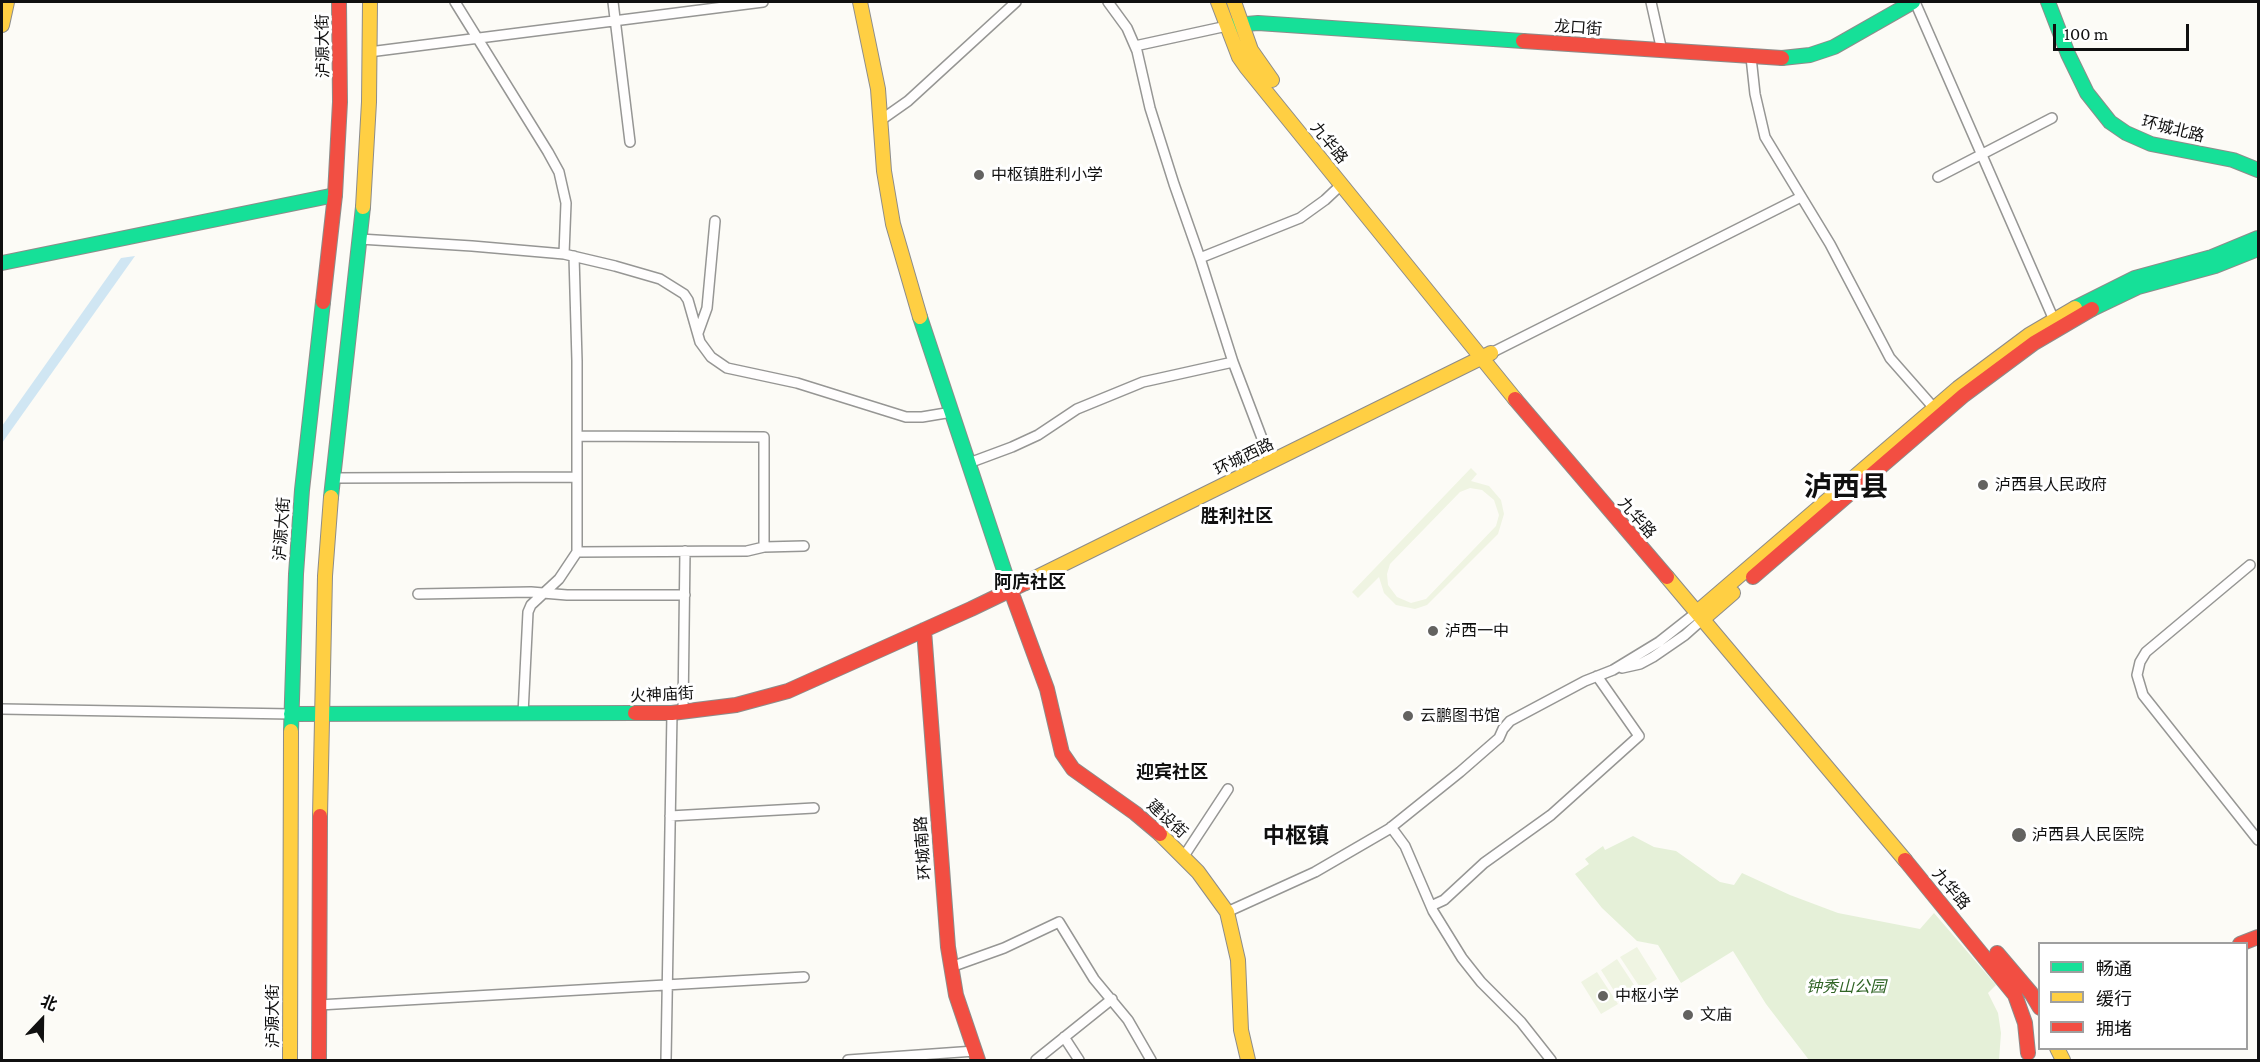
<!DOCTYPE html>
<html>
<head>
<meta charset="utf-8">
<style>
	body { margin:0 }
	#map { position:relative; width:2260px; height:1062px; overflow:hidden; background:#fcfbf6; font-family:"Crimson Pro","Noto Sans SC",serif }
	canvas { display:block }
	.frame { position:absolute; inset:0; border:3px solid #101010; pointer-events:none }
	.legend { position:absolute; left:2038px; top:942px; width:210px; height:108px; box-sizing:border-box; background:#fff; border:2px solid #9f9f9f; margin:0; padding:8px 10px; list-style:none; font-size:18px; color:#101010 }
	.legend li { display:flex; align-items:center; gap:12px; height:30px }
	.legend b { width:30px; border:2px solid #9f9f9f }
	.north { position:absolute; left:12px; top:990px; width:60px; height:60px; -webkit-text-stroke:4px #fff; paint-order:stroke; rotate:22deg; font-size:16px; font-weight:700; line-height:24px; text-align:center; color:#101010 }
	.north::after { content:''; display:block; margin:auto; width:21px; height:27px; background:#101010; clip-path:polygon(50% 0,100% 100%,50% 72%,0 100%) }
	.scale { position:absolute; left:2053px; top:24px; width:136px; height:27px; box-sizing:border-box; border:3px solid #101010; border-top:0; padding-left:8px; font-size:18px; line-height:21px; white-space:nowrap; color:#101010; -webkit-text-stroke:4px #fff; paint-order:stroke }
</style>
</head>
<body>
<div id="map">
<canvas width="2260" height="1062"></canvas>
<div class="frame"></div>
<ul class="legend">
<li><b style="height:8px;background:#16e098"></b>畅通</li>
<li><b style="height:8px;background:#ffcf43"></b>缓行</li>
<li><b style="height:8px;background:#f24e42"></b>拥堵</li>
</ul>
<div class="north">北</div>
<div class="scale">100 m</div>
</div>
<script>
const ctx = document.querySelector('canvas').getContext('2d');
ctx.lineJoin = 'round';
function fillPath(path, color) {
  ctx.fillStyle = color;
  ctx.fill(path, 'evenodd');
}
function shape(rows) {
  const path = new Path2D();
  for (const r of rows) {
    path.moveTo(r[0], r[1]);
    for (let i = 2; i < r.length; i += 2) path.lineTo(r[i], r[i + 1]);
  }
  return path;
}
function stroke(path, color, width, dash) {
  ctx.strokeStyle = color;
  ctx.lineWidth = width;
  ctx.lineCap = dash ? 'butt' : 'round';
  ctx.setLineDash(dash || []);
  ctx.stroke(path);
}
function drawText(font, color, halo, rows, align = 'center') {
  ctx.font = font + ' "Crimson Pro","Noto Sans SC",serif';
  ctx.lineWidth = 6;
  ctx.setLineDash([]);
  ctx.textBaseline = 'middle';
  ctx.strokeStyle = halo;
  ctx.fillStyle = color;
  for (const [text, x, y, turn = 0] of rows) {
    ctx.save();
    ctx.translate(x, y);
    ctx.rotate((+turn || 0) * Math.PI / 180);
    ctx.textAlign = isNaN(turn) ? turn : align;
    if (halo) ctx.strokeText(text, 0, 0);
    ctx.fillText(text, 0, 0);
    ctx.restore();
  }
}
fillPath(shape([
	[1633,836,1654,847,1676,851,1720,882,1734,885,1742,873,1790,895,1838,913,1920,929,1934,913,1996,985,1988,993,1998,1013,2001,1033,1999,1060,1809,1060,1766,1004,1733,951,1681,983,1658,945,1637,941,1602,908,1575,874,1589,864,1585,859,1603,846,1605,850]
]), '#e5f0d8');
fillPath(shape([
	[1471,468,1477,474,1471,481,1489,486,1501,500,1504,514,1498,534,1427,605,1415,609,1396,605,1384,593,1379,577,1358,598,1352,592],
	[1470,488,1482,490,1494,500,1499,515,1496,526,1426,599,1411,603,1397,597,1388,585,1387,574,1390,564,1460,492],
	[1637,947,1657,979,1641,989,1620,957],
	[1617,959,1638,991,1621,1002,1601,970],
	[1597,972,1618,1004,1601,1014,1581,982]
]), '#eff4e2');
fillPath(shape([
	[135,256,2,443,2,426,121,258]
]), '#d0e6f3');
const street = shape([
	[455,2,548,152,559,172,566,203,564,254],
	[613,2,630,142],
	[1108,2,1127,28,1137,51,1150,108,1174,184,1200,258,1233,362,1271,462],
	[1651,2,1662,51],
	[1915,2,2054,320],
	[1135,46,1227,26],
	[369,52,763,2],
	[1751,57,1755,94,1765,137,1830,244,1890,358,1934,408],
	[881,120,908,101,1016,2],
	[1938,177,2052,118],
	[360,239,472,246,564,254,615,266,660,279,684,294,688,300,700,342,711,357,727,368,797,383,906,417,922,417,952,412],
	[1200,258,1300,218,1325,200,1341,185],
	[698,333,707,308,715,221],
	[1491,353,1801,197],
	[578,436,764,437,764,547],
	[969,463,1012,447,1038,435,1077,409,1143,382,1233,362],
	[333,478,577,477],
	[577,552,747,551,764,547,804,546],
	[2250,565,2146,652,2140,662,2137,675,2143,695,2258,840],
	[418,594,531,592,567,595,685,595],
	[1622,668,1640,664,1653,657,1685,635,1703,619],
	[2,709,291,714],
	[683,712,685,551],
	[523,714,528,612,531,605,559,579,577,552,577,361,574,256],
	[670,816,814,808],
	[1391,827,1405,846,1433,911,1462,958,1481,982,1521,1022,1551,1060],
	[1184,856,1228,789],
	[1431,906,1444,900,1484,863,1551,815,1639,736,1597,676],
	[1227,912,1315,872,1389,829,1460,772,1499,738,1503,729,1510,721,1585,681,1613,670,1659,642,1697,612],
	[951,967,1004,948,1059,922,1094,979,1128,1020,1151,1060],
	[319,1005,804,977],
	[1064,1037,1079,1060],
	[666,1060,672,713],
	[848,1060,975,1051],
	[1036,1060,1112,999]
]);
const fast = shape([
	[2048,2,2068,54,2087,93,2110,122,2126,133,2151,144,2233,160,2258,170],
	[1235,25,1258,23,1523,41],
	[1782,58,1810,55,1834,47,1913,2],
	[2,263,335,195],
	[2075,308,2135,278,2212,257,2258,238],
	[2092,309,2138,287,2215,266,2258,249],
	[920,317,1011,591],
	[331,497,363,207],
	[291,714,635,713],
	[291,731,296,574,302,490,323,302]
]);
const slow = shape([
	[860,2,878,89,884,171,893,224,920,317],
	[1218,2,1239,57,1246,67,1515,399],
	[1234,2,1251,50,1272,80],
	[2,25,7,2],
	[363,207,369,102,370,2],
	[1667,577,1905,860],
	[1025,583,1491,353],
	[1697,612,1958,388,2029,335,2075,308],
	[1703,619,1733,593],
	[320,816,325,576,331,497],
	[1160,834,1198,872,1227,912,1238,960,1241,1030,1248,1060],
	[2057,1048,2063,1060],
	[290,1060,291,731]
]);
const jam = shape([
	[1523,41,1782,58],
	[323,302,335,195,340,102,339,2],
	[1515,399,1667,577],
	[1753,577,1964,395,2034,343,2092,309],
	[1011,591,1047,689,1062,753,1073,769,1135,813,1160,834],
	[924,630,948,947,956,995,978,1060],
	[635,713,672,713,736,705,788,691,971,609,1025,583],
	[1905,860,2015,995,2025,1023,2028,1053],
	[2240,944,2258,937],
	[1997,953,2031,993,2040,1008],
	[319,1060,320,816]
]);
stroke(street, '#969694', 12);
stroke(fast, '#8d8c8a', 16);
stroke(slow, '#8d8c8a', 16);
stroke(jam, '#8d8c8a', 16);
stroke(street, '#fffefe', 9);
stroke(fast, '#16e098', 14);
stroke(slow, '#ffcf43', 14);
stroke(jam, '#f24e42', 14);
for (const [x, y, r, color] of [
	[979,175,6,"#636260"],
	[1983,485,6,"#636260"],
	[1433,631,6,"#636260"],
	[1408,716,6,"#636260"],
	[2019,835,8,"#636260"],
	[1603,996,6,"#636260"],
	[1688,1015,6,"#636260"]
]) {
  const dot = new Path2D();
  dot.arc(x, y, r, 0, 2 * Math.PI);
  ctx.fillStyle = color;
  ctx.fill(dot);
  stroke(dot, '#fff', 2);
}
drawText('16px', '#101010', '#fff', [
	["龙口街",1578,28,4],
	["泸源大街",323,46,-91],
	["环城北路",2173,129,14],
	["九华路",1329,143,51],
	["环城西路",1244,457,-26],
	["九华路",1637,518,49],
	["泸源大街",282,529,-86],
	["火神庙街",662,695,-3],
	["建设街",1167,819,42],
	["环城南路",923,848,-94],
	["九华路",1951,889,50],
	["泸源大街",273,1016,-90]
]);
drawText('16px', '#101010', '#fff', [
	["中枢镇胜利小学",991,175],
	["泸西县人民政府",1995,485],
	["泸西一中",1445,631],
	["云鹏图书馆",1420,716],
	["泸西县人民医院",2032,835],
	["中枢小学",1615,996],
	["文庙",1700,1015]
], 'left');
drawText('italic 16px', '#306425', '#fff', [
	["钟秀山公园",1846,987]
]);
drawText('bold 18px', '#101010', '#fff', [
	["胜利社区",1237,516],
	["阿庐社区",1030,582],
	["迎宾社区",1172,772]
]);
drawText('bold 22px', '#101010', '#fff', [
	["中枢镇",1296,836]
]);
drawText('bold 28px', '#101010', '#fff', [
	["泸西县",1846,487]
]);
</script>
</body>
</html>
